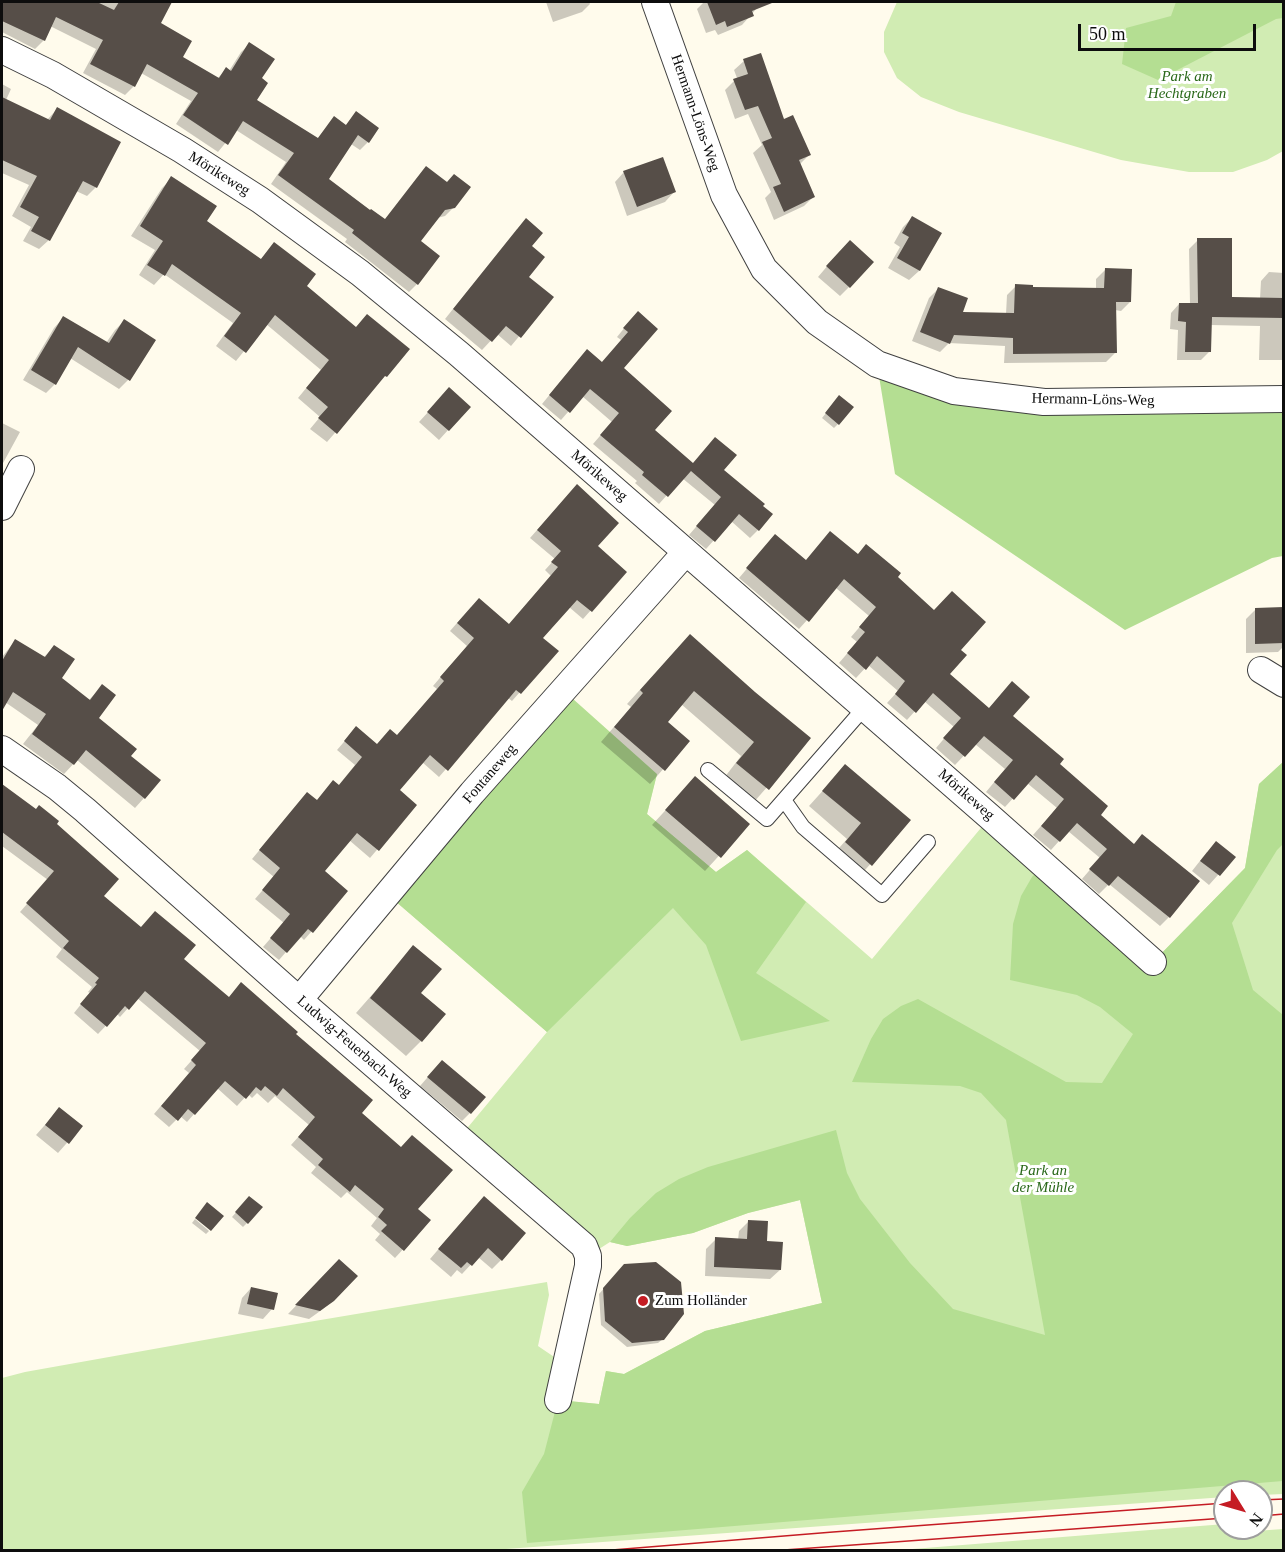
<!DOCTYPE html>
<html>
<head>
<meta charset="utf-8">
<style>
	body { margin:0 }
	#map { position:relative; width:1285px; height:1552px; overflow:hidden; background:#fffbec; font-family:"Times New Roman",serif }
	canvas { display:block }
	.frame { position:absolute; inset:0; border:3px solid #0d0d0d; pointer-events:none }
	.north { position:absolute; left:1213px; top:1480px; width:60px; height:60px; box-sizing:border-box; background:#fff; border:2px solid #9e9e9e; border-radius:50%; rotate:127deg; font-size:16px; font-weight:700; line-height:24px; text-align:center; color:#0d0d0d }
	.north::after { content:''; display:block; margin:auto; width:21px; height:27px; background:#c51c24; clip-path:polygon(50% 0,100% 100%,50% 72%,0 100%) }
	.scale { position:absolute; left:1078px; top:24px; width:178px; height:27px; box-sizing:border-box; border:3px solid #0d0d0d; border-top:0; padding-left:8px; font-size:18px; line-height:21px; white-space:nowrap; color:#0d0d0d; -webkit-text-stroke:4px #fff; paint-order:stroke }
</style>
</head>
<body>
<div id="map">
<canvas width="1285" height="1552"></canvas>
<div class="frame"></div>
<div class="north">N</div>
<div class="scale">50 m</div>
</div>
<script>
const ctx = document.querySelector('canvas').getContext('2d');
ctx.lineJoin = 'round';
function fillPath(path, color) {
  ctx.fillStyle = color;
  ctx.fill(path, 'evenodd');
}
function shape(rows) {
  const path = new Path2D();
  for (const r of rows) {
    path.moveTo(r[0], r[1]);
    for (let i = 2; i < r.length; i += 2) path.lineTo(r[i], r[i + 1]);
  }
  return path;
}
function stroke(path, color, width, dash) {
  ctx.strokeStyle = color;
  ctx.lineWidth = width;
  ctx.lineCap = dash ? 'butt' : 'round';
  ctx.setLineDash(dash || []);
  ctx.stroke(path);
}
function drawText(font, color, halo, rows, align = 'center') {
  ctx.font = font + ' "Times New Roman",serif';
  ctx.lineWidth = 6;
  ctx.setLineDash([]);
  ctx.textBaseline = 'middle';
  ctx.strokeStyle = halo;
  ctx.fillStyle = color;
  for (const [text, x, y, turn = 0] of rows) {
    ctx.save();
    ctx.translate(x, y);
    ctx.rotate((+turn || 0) * Math.PI / 180);
    ctx.textAlign = isNaN(turn) ? turn : align;
    if (halo) ctx.strokeText(text, 0, 0);
    ctx.fillText(text, 0, 0);
    ctx.restore();
  }
}
fillPath(shape([
	[897,2,1283,2,1283,151,1267,160,1233,172,1189,172,1121,160,959,112,921,97,897,78,884,52,884,32],
	[1283,762,1283,1494,1261,1495,1261,1492,1225,1492,1225,1497,492,1550,2,1550,2,1378,25,1372,249,1332,547,1282,549,1295,538,1346,566,1365,558,1400,599,1404,606,1371,624,1374,705,1331,822,1303,800,1200,748,1213,693,1233,627,1246,610,1242,588,1256,459,1138,547,1032,387,894,657,774,647,814,716,872,747,850,872,959,990,817,1153,962,1245,868,1259,784],
	[1225,1524,1225,1528,1241,1528,1242,1532,1283,1529,1283,1550,900,1550]
]), '#d1ecb3');
fillPath(shape([
	[1176,2,1283,2,1283,18,1276,19,1158,80,1122,64,1126,28,1171,16],
	[877,364,954,391,1283,399,1283,556,1272,558,1125,630,895,474],
	[563,690,657,774,647,814,716,872,747,850,806,902,756,973,830,1021,741,1041,706,945,673,908,547,1032,387,894],
	[1283,762,1283,844,1277,850,1232,923,1253,990,1283,1015,1283,1481,527,1543,522,1492,544,1454,558,1400,599,1404,606,1371,624,1374,705,1331,822,1303,800,1200,748,1213,693,1233,627,1246,610,1242,630,1218,656,1193,679,1179,708,1167,836,1130,847,1173,860,1199,910,1263,953,1309,1045,1335,1006,1120,981,1093,960,1086,852,1082,871,1039,883,1019,901,1006,918,999,1066,1082,1102,1083,1133,1034,1100,1007,1077,995,1010,980,1013,924,1021,896,1032,877,1044,864,1153,962,1245,868,1259,784]
]), '#b4de92');
fillPath(shape([
	[2,2,162,2,168,5,159,23,181,58,217,79,226,69,229,71,241,52,250,44,260,79,255,100,317,139,334,118,345,126,356,113,368,142,360,150,351,144,327,179,384,220,454,207,445,216,437,218,419,242,417,284,409,292,345,242,347,239,271,184,286,162,236,130,218,152,176,124,191,101,141,73,134,86,125,95,83,73,96,49,50,26,44,40,35,49,2,32],
	[546,2,589,2,590,4,582,12,553,22],
	[704,2,756,2,758,7,742,25,718,35,715,30,706,33,697,9],
	[744,61,783,121,809,155,799,165,813,197,804,206,774,220,765,198,771,192,753,153,762,145,748,114,735,119,725,90,737,78,734,70],
	[2,84,11,89,6,100,47,120,57,109,96,187,87,196,76,191,49,240,39,249,23,241,31,227,12,216,29,185,2,173],
	[624,172,674,192,665,202,627,216,615,182],
	[172,178,205,221,260,260,274,244,305,287,356,328,408,349,327,442,310,429,320,417,298,398,321,370,266,324,236,361,216,346,233,323,164,274,154,285,139,275,155,250,131,236,162,188],
	[912,218,940,233,919,271,909,280,888,268,900,247,894,243,903,227],
	[517,229,530,246,527,277,552,297,511,346,497,334,482,350,445,319],
	[1198,240,1231,299,1260,299,1261,281,1269,272,1284,273,1284,360,1259,360,1260,326,1210,325,1209,352,1201,360,1177,360,1178,330,1170,329,1171,313,1179,304,1190,304,1189,249],
	[840,251,849,287,840,296,818,277],
	[1105,270,1130,302,1121,311,1115,310,1115,353,1106,362,1004,363,1005,346,949,343,940,352,912,341,929,298,938,289,961,313,1006,314,1007,295,1016,286,1032,288,1096,290,1096,279],
	[63,318,106,343,115,330,124,321,128,380,119,389,70,358,55,384,46,393,23,380,54,328],
	[630,321,621,369,653,430,693,464,722,470,758,530,750,538,731,521,706,549,689,535,715,505,682,478,659,504,635,483,637,481,593,444,612,422,582,396,561,420,542,404,579,359,601,363,621,340,617,337],
	[440,399,469,407,439,440,419,422],
	[835,402,838,424,834,428,822,418],
	[2,423,20,432,2,465],
	[569,494,596,547,625,572,583,619,569,607,541,638,556,651,512,701,508,698,439,777,422,762,398,790,415,805,370,858,349,840,323,871,346,891,311,932,304,940,300,936,279,960,263,947,284,923,255,899,274,877,252,859,300,802,316,801,338,786,355,765,337,750,349,736,377,746,397,736,437,689,433,686,467,646,450,631,471,607,508,625,551,576,545,570,555,559,530,538],
	[767,545,805,561,857,555,896,577,959,650,948,674,988,709,1011,716,1058,765,1099,815,1169,917,1160,926,1109,884,1099,894,1082,879,1100,858,1068,831,1051,850,1033,835,1057,808,1027,783,1005,807,986,792,1005,769,975,744,955,765,936,748,954,727,924,701,907,720,887,703,898,691,868,665,856,678,839,663,857,642,851,637,869,616,836,588,799,629,739,578],
	[1256,609,1284,609,1284,646,1278,652,1246,653,1246,619],
	[15,641,43,658,54,647,60,679,89,700,102,686,97,719,129,756,144,798,135,808,77,760,64,774,23,744,38,725,5,702,2,708,2,657],
	[676,650,809,739,754,802,724,778,741,756,681,704,665,722,688,741,650,784,601,742,631,707,627,704],
	[845,766,909,821,857,879,831,857,847,839,809,806],
	[695,778,748,824,705,871,652,825],
	[2,786,55,824,102,896,141,929,228,998,294,1034,360,1114,416,1209,429,1221,395,1258,375,1240,380,1234,371,1226,377,1218,347,1192,341,1198,311,1173,316,1167,291,1145,309,1125,275,1096,268,1103,257,1093,252,1098,248,1094,237,1106,217,1088,187,1122,180,1116,169,1127,154,1114,189,1073,184,1069,200,1051,137,998,120,1017,117,1014,98,1034,74,1013,90,993,88,992,92,987,56,957,62,949,20,912,48,880,2,846],
	[1207,852,1234,857,1209,885,1192,871],
	[414,947,419,993,421,1041,406,1056,356,1013],
	[434,1070,470,1113,462,1121,420,1086],
	[59,1109,81,1127,58,1153,36,1135],
	[245,1202,247,1223,243,1227,232,1217],
	[474,1208,501,1260,492,1269,478,1257,462,1274,457,1270,451,1277,430,1259],
	[195,1219,209,1231,206,1234,192,1223],
	[749,1221,765,1242,780,1270,770,1279,705,1276,706,1249,716,1239,738,1240,739,1231],
	[339,1261,356,1276,323,1309,309,1319,288,1314],
	[620,1270,663,1339,658,1343,627,1347,601,1325,599,1294],
	[251,1288,272,1309,263,1319,238,1314,242,1298]
]), '#0003');
fillPath(shape([
	[2,2,97,2,114,10,119,2,172,2,161,23,192,41,183,57,219,78,226,67,231,71,249,42,275,59,262,78,268,83,257,100,318,138,334,116,346,125,356,111,379,128,369,143,358,135,329,179,370,210,371,209,385,219,426,166,447,182,454,174,471,187,455,208,445,210,421,241,440,256,418,285,352,233,354,230,278,175,294,153,243,121,228,145,183,115,198,93,147,64,135,87,90,64,103,40,56,17,45,41,2,21],
	[707,2,772,2,772,3,752,11,754,16,727,27,725,21,716,25],
	[761,53,784,119,793,115,811,155,799,160,815,197,784,212,773,187,781,184,762,142,772,138,758,106,745,110,733,79,748,74,743,59],
	[2,97,50,120,57,107,121,142,97,188,83,181,50,241,31,231,39,217,20,207,37,176,2,160],
	[663,157,676,192,637,207,623,171],
	[171,176,217,206,207,221,261,259,274,242,316,274,307,286,356,327,367,314,410,349,387,377,385,376,337,434,318,418,328,407,306,388,329,360,275,315,246,353,224,336,241,313,172,264,165,276,147,265,163,241,140,226],
	[912,216,942,233,920,271,897,258,909,237,902,233],
	[526,218,543,233,532,246,545,257,529,277,554,297,521,338,506,326,492,342,453,309],
	[1197,238,1232,238,1232,297,1284,298,1284,318,1212,317,1211,352,1185,352,1186,322,1178,321,1179,303,1198,303],
	[850,240,874,262,850,288,826,266],
	[1105,268,1132,269,1131,302,1116,302,1117,353,1013,354,1013,338,954,335,950,344,920,332,938,287,968,298,963,312,1014,313,1015,284,1033,285,1033,287,1104,288],
	[638,311,658,329,624,368,672,411,655,430,693,463,715,437,737,455,724,470,765,504,763,506,773,514,759,531,739,514,715,542,696,526,721,497,691,471,668,497,642,475,644,472,600,435,619,413,590,389,570,413,549,395,587,349,602,362,628,332,623,328],
	[63,316,109,343,124,319,156,340,130,381,78,347,56,385,31,370],
	[449,387,471,407,449,431,427,412],
	[839,395,854,407,839,425,825,413],
	[577,484,619,523,598,546,627,572,592,612,577,600,543,638,559,651,521,694,516,690,448,771,430,755,400,790,417,805,379,851,357,833,325,871,348,891,313,933,308,929,287,953,270,938,290,914,262,890,280,868,259,850,307,792,317,800,333,780,339,785,362,757,344,741,356,726,377,744,390,729,397,735,444,681,440,677,474,638,457,623,479,598,509,624,558,567,551,562,561,551,537,530],
	[830,531,858,554,866,544,901,573,898,577,934,610,952,591,986,622,961,650,967,655,950,674,989,708,1012,681,1030,697,1013,716,1064,759,1060,764,1108,806,1101,815,1134,844,1142,834,1200,881,1170,918,1118,876,1109,886,1089,869,1107,849,1077,823,1060,842,1041,826,1064,799,1036,775,1014,800,994,782,1013,760,984,736,965,757,943,738,961,718,933,693,916,713,895,694,905,681,877,656,866,670,847,653,865,632,859,627,876,607,844,579,809,622,746,568,775,534,806,560],
	[1284,607,1284,643,1255,644,1255,608],
	[690,634,755,692,811,738,769,790,736,763,754,742,694,691,668,722,690,741,665,771,614,727,643,693,640,690],
	[15,639,45,657,54,645,75,659,62,678,90,700,102,684,116,695,99,718,137,749,131,756,161,780,145,799,86,750,74,765,32,734,46,714,13,692,2,711,2,661],
	[845,764,911,820,872,866,845,842,861,823,822,791],
	[695,776,750,824,721,858,665,810],
	[2,784,36,809,39,805,59,821,57,824,119,879,104,896,141,927,155,911,196,945,184,959,229,997,241,982,298,1032,296,1034,373,1100,362,1113,401,1147,412,1135,453,1170,418,1209,431,1220,404,1251,381,1231,387,1225,378,1217,384,1209,355,1185,350,1192,318,1165,323,1159,298,1137,315,1117,283,1088,277,1096,265,1086,261,1091,256,1087,246,1099,225,1081,195,1115,188,1109,178,1121,161,1106,196,1065,191,1060,206,1043,145,991,129,1010,125,1006,107,1027,80,1004,97,984,95,983,99,978,63,948,69,941,26,903,54,871,2,832],
	[1216,841,1236,857,1220,876,1200,861],
	[413,945,442,969,421,993,446,1014,422,1042,370,998],
	[442,1060,486,1097,471,1114,427,1077],
	[59,1107,83,1126,69,1144,45,1125],
	[249,1196,263,1207,248,1224,235,1212],
	[484,1196,526,1233,502,1261,488,1248,472,1266,467,1262,461,1268,438,1249],
	[207,1202,224,1216,211,1231,195,1218],
	[748,1220,768,1221,767,1241,783,1242,781,1270,714,1267,715,1237,747,1239],
	[339,1259,358,1276,334,1301,320,1311,295,1305],
	[656,1262,681,1282,684,1314,664,1340,632,1343,605,1321,603,1288,624,1264],
	[251,1287,278,1293,274,1310,247,1304]
]), '#564e48');
const service = shape([
	[708,770,767,819,865,707],
	[784,800,803,827,882,895,928,842]
]);
const minor = shape([
	[655,2,724,195,764,269,817,322,877,364,954,391,1044,402,1284,399],
	[2,50,53,75,182,150,260,200,360,273,459,354,990,817,1153,962],
	[2,507,21,469],
	[1261,670,1284,684],
	[2,749,57,787,85,810,299,1000,584,1246,588,1256,588,1266,558,1400],
	[299,1000,472,793,686,552]
]);
stroke(service, '#404040', 16);
stroke(minor, '#404040', 28);
stroke(service, '#fff', 14);
stroke(minor, '#fff', 26);
stroke(shape([
	[1261,1500,1284,1499],
	[1261,1516,1284,1514],
	[612,1550,833,1532,1225,1503],
	[784,1550,1225,1518]
]), '#c51c24', 1.5);
for (const [x, y, r, color] of [
	[643,1301,6,"#c51c24"]
]) {
  const dot = new Path2D();
  dot.arc(x, y, r, 0, 2 * Math.PI);
  ctx.fillStyle = color;
  ctx.fill(dot);
  stroke(dot, '#fff', 2);
}
drawText('italic 15px', '#296819', '#fff', [
	["Park am",1187,77],
	["Hechtgraben",1187,94],
	["Park an",1043,1171],
	["der Mühle",1043,1188]
]);
drawText('15px', '#0d0d0d', '#fff', [
	["Hermann-Löns-Weg",695,113,71],
	["Mörikeweg",219,174,32],
	["Hermann-Löns-Weg",1093,400,1],
	["Mörikeweg",599,476,41],
	["Fontaneweg",490,774,-49],
	["Mörikeweg",966,795,41],
	["Ludwig-Feuerbach-Weg",354,1047,41]
]);
drawText('15px', '#0d0d0d', '#fff', [
	["Zum Holländer",655,1301]
], 'left');
</script>
</body>
</html>
